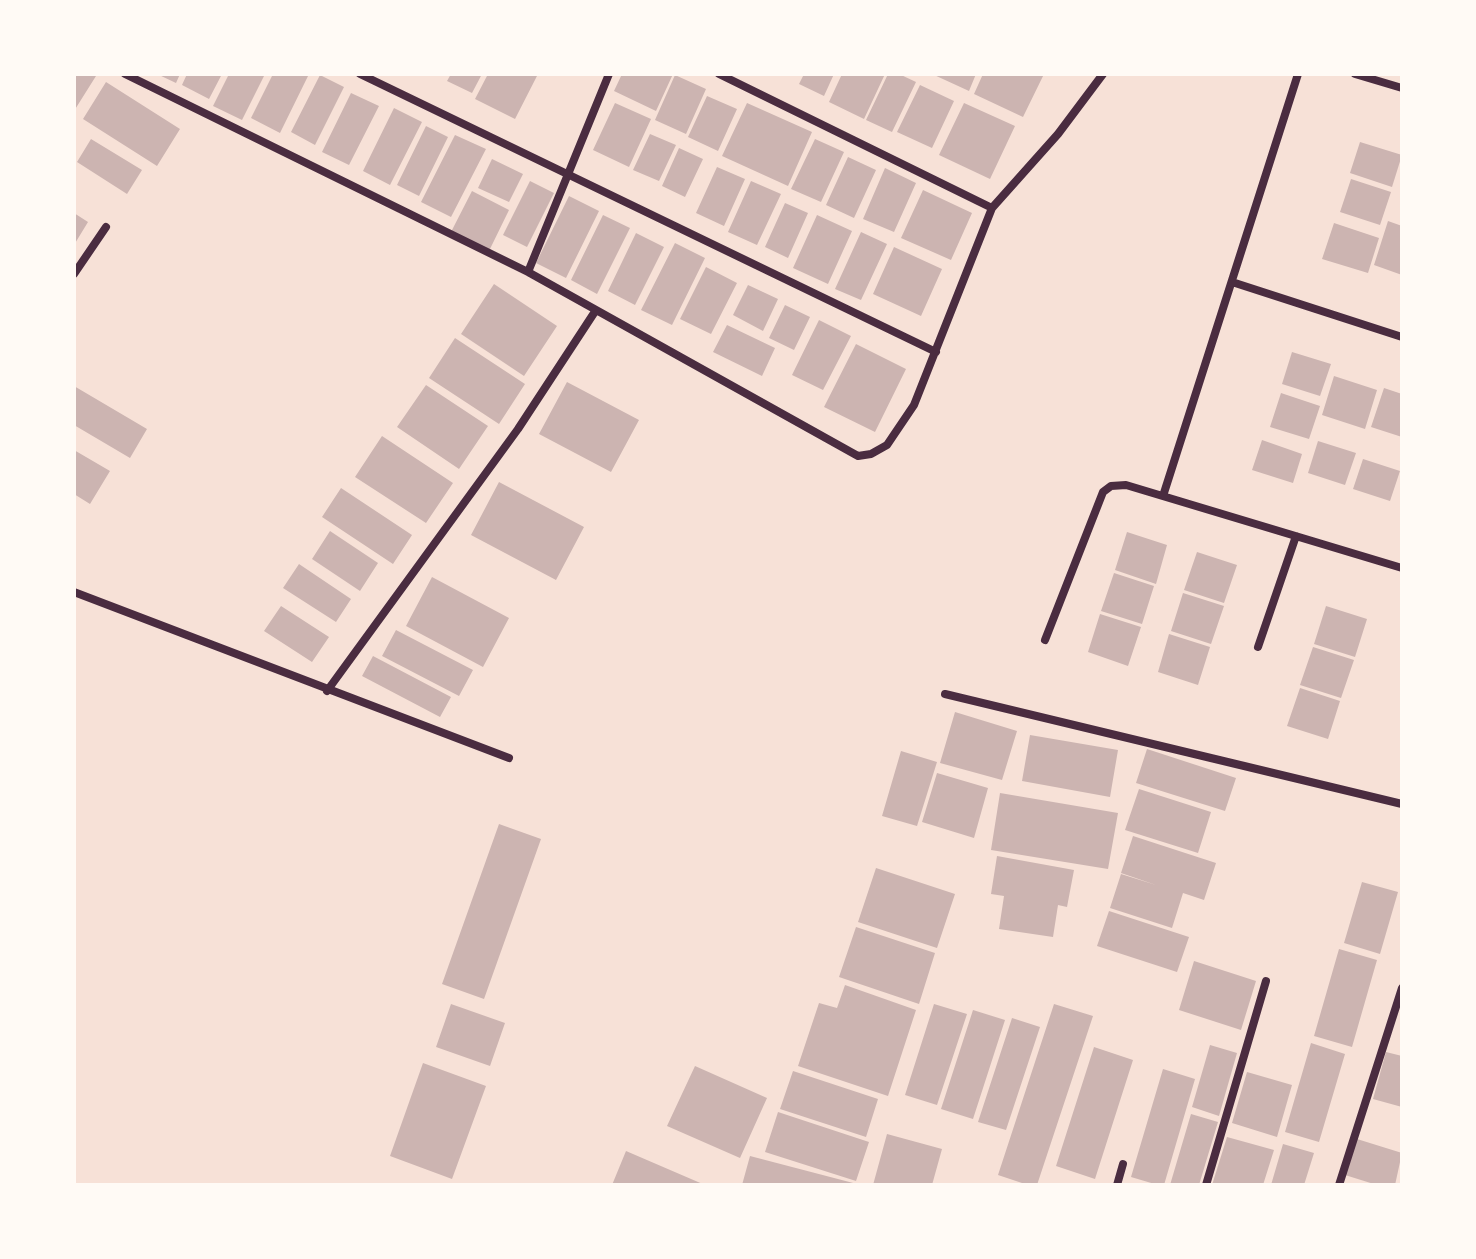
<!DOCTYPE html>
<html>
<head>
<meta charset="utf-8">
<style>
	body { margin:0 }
	#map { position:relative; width:1476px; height:1259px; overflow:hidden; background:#f7e1d7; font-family:"IBM Plex Sans",sans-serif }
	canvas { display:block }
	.frame { position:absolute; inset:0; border:76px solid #fffaf5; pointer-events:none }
</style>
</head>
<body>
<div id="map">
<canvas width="1476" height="1259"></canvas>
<div class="frame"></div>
</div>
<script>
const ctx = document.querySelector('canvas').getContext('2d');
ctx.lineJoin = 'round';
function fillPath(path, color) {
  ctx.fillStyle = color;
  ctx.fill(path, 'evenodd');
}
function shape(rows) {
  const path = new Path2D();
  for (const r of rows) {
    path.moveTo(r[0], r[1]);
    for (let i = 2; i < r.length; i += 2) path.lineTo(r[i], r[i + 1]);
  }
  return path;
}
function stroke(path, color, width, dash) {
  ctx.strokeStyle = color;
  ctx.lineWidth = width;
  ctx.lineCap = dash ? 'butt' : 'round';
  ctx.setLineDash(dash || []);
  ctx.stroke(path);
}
fillPath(shape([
	[74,74,96,76,74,111],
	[157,74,180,74,176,83],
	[187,74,222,74,209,99,182,85],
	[229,74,265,74,242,120,213,106],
	[273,74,309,74,280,133,251,118],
	[451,74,482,74,472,93,447,81],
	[488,74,538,74,515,119,475,99],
	[622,74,673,74,656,111,614,91],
	[804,74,834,74,824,96,799,84],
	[842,74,885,74,864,119,829,102],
	[888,74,899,74,916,82,892,132,866,120],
	[932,74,976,74,969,91],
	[983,74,1044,74,1023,117,974,94],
	[320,75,344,87,315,145,291,132],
	[675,75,706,89,686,134,655,120],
	[106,82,180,129,157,166,83,119],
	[920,85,954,101,932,148,897,132],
	[351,93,379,106,349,165,322,152],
	[707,96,737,109,718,151,688,137],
	[615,103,651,119,629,167,593,150],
	[747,103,812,132,788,186,722,156],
	[964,103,1015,126,990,179,939,155],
	[394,108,422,122,390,185,363,171],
	[426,126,448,137,419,196,397,185],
	[650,134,676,145,659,181,633,170],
	[455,135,486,149,451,217,421,202],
	[91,139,142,170,127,194,77,162],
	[815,139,844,152,821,202,791,189],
	[1360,142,1402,155,1392,187,1350,173],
	[679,148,703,159,685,197,662,186],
	[848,157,876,170,854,218,826,205],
	[492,159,523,174,509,202,478,188],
	[717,167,745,179,724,226,696,213],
	[885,168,916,183,894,232,863,219],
	[1351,179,1391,192,1380,225,1340,212],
	[530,181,554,193,527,247,503,235],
	[751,181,781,194,757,245,728,232],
	[923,190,972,213,951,260,901,238],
	[472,191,509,210,489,251,451,232],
	[569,196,599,211,566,278,536,263],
	[785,203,808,213,788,258,765,247],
	[74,213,88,222,74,245],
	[603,215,630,228,597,294,571,280],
	[817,215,852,231,828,284,793,268],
	[1388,221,1402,226,1402,275,1374,265],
	[1334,223,1379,238,1368,273,1322,259],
	[861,232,887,244,861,300,835,289],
	[636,233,664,247,635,305,608,291],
	[675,243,705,258,672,325,641,310],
	[894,247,942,269,921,316,873,294],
	[706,267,737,283,711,334,680,319],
	[494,284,557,326,524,376,461,334],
	[748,285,778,299,763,331,733,315],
	[785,305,810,317,794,350,769,338],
	[819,320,851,336,823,390,792,375],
	[727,325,775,348,762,376,713,352],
	[455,338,525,384,499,424,429,378],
	[856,344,906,369,875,432,824,407],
	[1292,352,1331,364,1320,396,1282,384],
	[1334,376,1377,390,1365,429,1322,415],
	[567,382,639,420,611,472,539,434],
	[426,385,488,426,459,469,397,427],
	[74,386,147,429,130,458,74,425],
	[1384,388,1402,394,1402,437,1371,427],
	[1281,393,1320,406,1309,439,1270,427],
	[382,436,453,483,426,523,355,477],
	[1262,440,1302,454,1293,483,1252,470],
	[1318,441,1356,453,1345,485,1308,473],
	[74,450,110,471,90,504,74,494],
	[1363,459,1400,471,1390,501,1353,489],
	[499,482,584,527,556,580,471,535],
	[341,488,412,535,393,564,322,517],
	[330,531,378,563,360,591,312,559],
	[1127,532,1167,545,1156,584,1115,570],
	[1197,552,1237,565,1224,603,1184,590],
	[299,564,351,599,336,622,283,588],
	[1114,573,1154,586,1142,624,1101,611],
	[432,577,509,618,483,667,406,626],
	[1183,593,1224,606,1211,644,1171,631],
	[281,606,329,637,312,662,264,631],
	[1326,606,1367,619,1355,657,1314,644],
	[1100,614,1141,627,1128,666,1088,652],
	[396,630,473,670,459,696,382,656],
	[1169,634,1210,647,1198,685,1158,672],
	[1313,647,1354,660,1341,698,1300,685],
	[373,656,451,697,440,717,362,676],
	[1300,688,1340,701,1328,739,1287,726],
	[955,712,1017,731,1002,780,940,763],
	[1030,735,1118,750,1110,797,1022,781],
	[1147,749,1236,778,1225,811,1136,783],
	[901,751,937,762,917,826,882,816],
	[937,773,988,788,974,838,922,822],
	[1139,789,1211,812,1198,853,1125,830],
	[1000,793,1118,813,1108,869,991,850],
	[499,824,541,839,484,999,442,984],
	[1133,836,1216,863,1204,900,1183,893,1172,928,1110,908,1121,874,1156,885,1121,873],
	[997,856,1074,870,1067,907,1058,905,1053,937,999,929,1004,896,991,894],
	[876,868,955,894,937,948,858,922],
	[1362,882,1398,892,1380,954,1344,943],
	[1109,911,1189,937,1177,972,1097,946],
	[856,927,935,953,919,1004,839,977],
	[1339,949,1377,960,1352,1047,1314,1036],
	[1194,961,1256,981,1241,1030,1179,1010],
	[845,985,916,1010,888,1096,798,1066,819,1003,837,1008],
	[451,1004,505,1023,490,1066,436,1047],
	[934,1004,967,1014,937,1105,905,1095],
	[1054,1004,1093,1016,1037,1185,1028,1185,998,1175],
	[973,1010,1005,1020,973,1119,941,1109],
	[1012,1018,1040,1027,1006,1130,978,1122],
	[1311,1043,1345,1054,1319,1142,1285,1132],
	[1210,1045,1237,1053,1219,1116,1192,1107],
	[1094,1047,1133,1060,1095,1179,1056,1166],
	[1386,1052,1402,1056,1402,1107,1373,1099],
	[423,1063,486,1086,452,1179,390,1156],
	[695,1066,767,1098,740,1158,667,1126],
	[1163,1069,1195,1079,1164,1185,1158,1185,1131,1177],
	[793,1071,878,1099,866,1137,780,1109],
	[1247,1072,1292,1085,1277,1137,1232,1123],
	[778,1112,869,1142,856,1181,765,1152],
	[1191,1114,1218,1122,1199,1185,1170,1185],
	[887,1134,942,1149,932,1185,873,1185],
	[1227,1137,1274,1150,1263,1185,1212,1185],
	[1357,1139,1402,1153,1395,1185,1377,1185,1345,1175],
	[1283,1144,1314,1153,1304,1185,1271,1185],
	[626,1151,705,1185,612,1185],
	[750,1156,857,1184,857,1185,742,1185]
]), '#ccb4b1');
stroke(shape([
	[125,74,528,272,858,456,871,454,887,445,914,405,992,208,1058,134,1103,74],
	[360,74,936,352],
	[719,74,992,208],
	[1355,74,1402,88],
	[528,272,609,74],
	[74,274,106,227],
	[1232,282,1402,337],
	[1163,496,1298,74],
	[74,592,509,758],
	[1045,640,1103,492,1111,486,1126,485,1402,568],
	[1258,647,1296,536],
	[327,691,518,429,596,310],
	[945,694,1402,804],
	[1117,1185,1123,1164],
	[1206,1185,1266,981],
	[1339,1185,1402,988]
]), '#4a2c40', 8);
</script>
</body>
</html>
